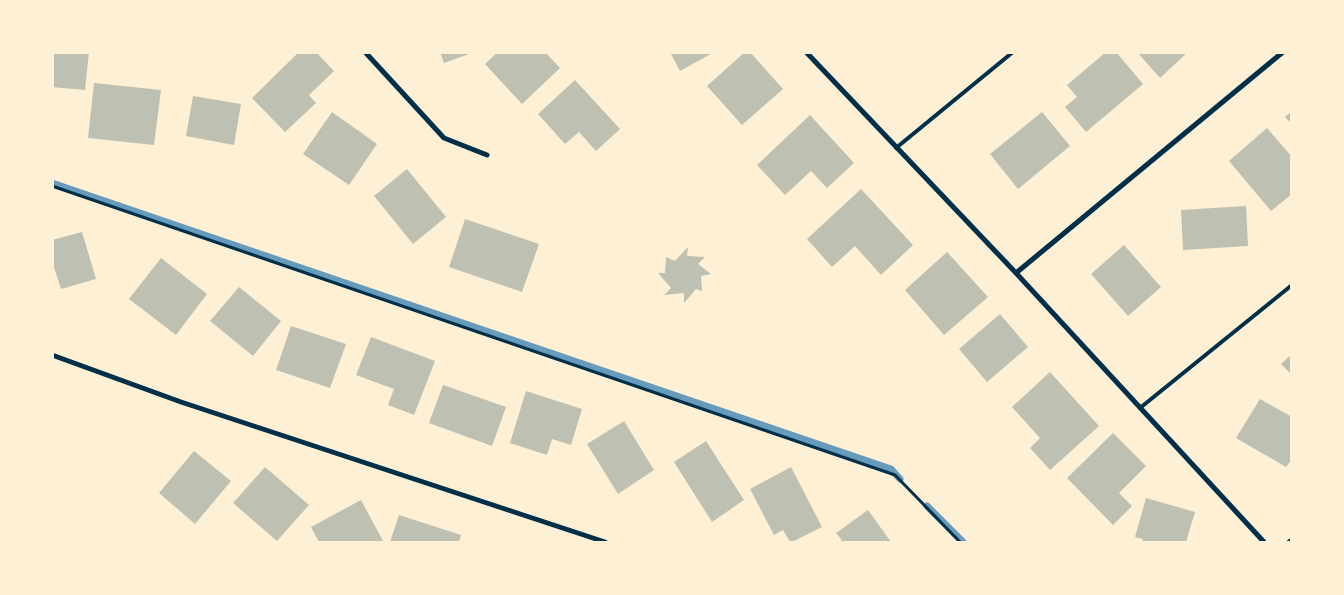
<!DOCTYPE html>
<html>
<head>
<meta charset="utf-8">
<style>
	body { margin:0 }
	#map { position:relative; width:1344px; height:595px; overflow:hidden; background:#fdf0d5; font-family:"PT Sans",sans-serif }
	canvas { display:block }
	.frame { position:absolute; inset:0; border:54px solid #fdf0d5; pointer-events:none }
</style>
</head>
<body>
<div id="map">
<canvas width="1344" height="595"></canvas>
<div class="frame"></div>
</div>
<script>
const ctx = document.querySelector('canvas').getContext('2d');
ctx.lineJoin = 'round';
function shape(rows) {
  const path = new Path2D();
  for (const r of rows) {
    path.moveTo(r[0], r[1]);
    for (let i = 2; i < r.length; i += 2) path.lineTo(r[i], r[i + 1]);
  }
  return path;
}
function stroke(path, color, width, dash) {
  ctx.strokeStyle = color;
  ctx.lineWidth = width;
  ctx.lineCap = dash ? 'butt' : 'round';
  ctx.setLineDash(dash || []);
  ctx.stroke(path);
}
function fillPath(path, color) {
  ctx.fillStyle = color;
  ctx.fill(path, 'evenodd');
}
stroke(shape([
	[52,183,891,469,900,479],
	[927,506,963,542]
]), '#669bbc', 7);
fillPath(shape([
	[52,52,89,52,85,90,52,87],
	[299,52,316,52,334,71,309,95,316,103,285,132,252,98],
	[440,52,472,52,472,53,444,63],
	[498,52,545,52,560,68,522,104,485,64],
	[670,52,714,52,680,71],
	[745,52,750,52,783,89,742,125,707,86],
	[1106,52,1116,52,1143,84,1086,132,1065,107,1077,97,1067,85],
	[1137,52,1188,52,1160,78],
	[575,80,620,129,596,151,579,132,565,144,538,114],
	[94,83,161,90,154,145,88,138],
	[193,96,241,104,234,145,186,136],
	[1292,111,1292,124,1285,117],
	[332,112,377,144,349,185,303,154],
	[1042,112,1070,146,1018,189,990,154],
	[810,115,854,163,827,188,811,171,785,195,757,165],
	[1267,128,1292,157,1292,194,1271,211,1229,161],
	[407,169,446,217,413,244,374,196],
	[861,189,913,245,881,275,855,246,832,267,807,239],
	[1246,206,1248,246,1183,250,1181,210],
	[465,219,539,244,522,292,449,267],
	[82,232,96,279,61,289,52,261,52,240],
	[1124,245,1161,287,1128,316,1091,274],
	[688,247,687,256,705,257,698,264,711,274,701,276,702,291,696,289,684,303,684,293,664,295,671,288,658,273,665,273,666,257,675,261],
	[947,252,988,297,944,335,905,290],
	[161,258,207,294,176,335,129,299],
	[239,287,281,321,253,356,210,321],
	[1000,314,1028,347,987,382,959,349],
	[291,326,346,344,330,388,276,370],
	[371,337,435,361,414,415,388,405,394,389,356,375],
	[1292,354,1292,375,1281,364],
	[1050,372,1099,426,1050,470,1030,448,1040,438,1012,407],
	[443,385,506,407,492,446,429,423],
	[526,391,582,409,571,445,552,439,547,455,510,443],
	[1260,399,1292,417,1292,459,1286,467,1236,438],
	[624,421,654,470,618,494,587,444],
	[1113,433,1146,466,1119,493,1132,506,1113,525,1067,478],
	[706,441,744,500,712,522,674,462],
	[194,451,231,481,195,524,159,493],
	[265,467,309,505,277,541,233,503],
	[791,467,822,527,792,542,790,542,783,530,774,535,750,489],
	[1146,498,1195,512,1186,542,1142,542,1143,539,1135,537],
	[361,500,383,541,379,542,319,542,311,527],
	[868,510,891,542,838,542,842,540,836,533],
	[399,515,461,535,459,542,390,542]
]), '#bec0b2');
stroke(shape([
	[52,186,895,475,960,542]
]), '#003049', 3);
stroke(shape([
	[896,148,1013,52],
	[1140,408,1292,285]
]), '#003049', 4);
stroke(shape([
	[365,52,444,138,487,155],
	[806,52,1016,273,1264,542],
	[1016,273,1283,52],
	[52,355,181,402,605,542],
	[1289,542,1292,540]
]), '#003049', 5);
</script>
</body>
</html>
